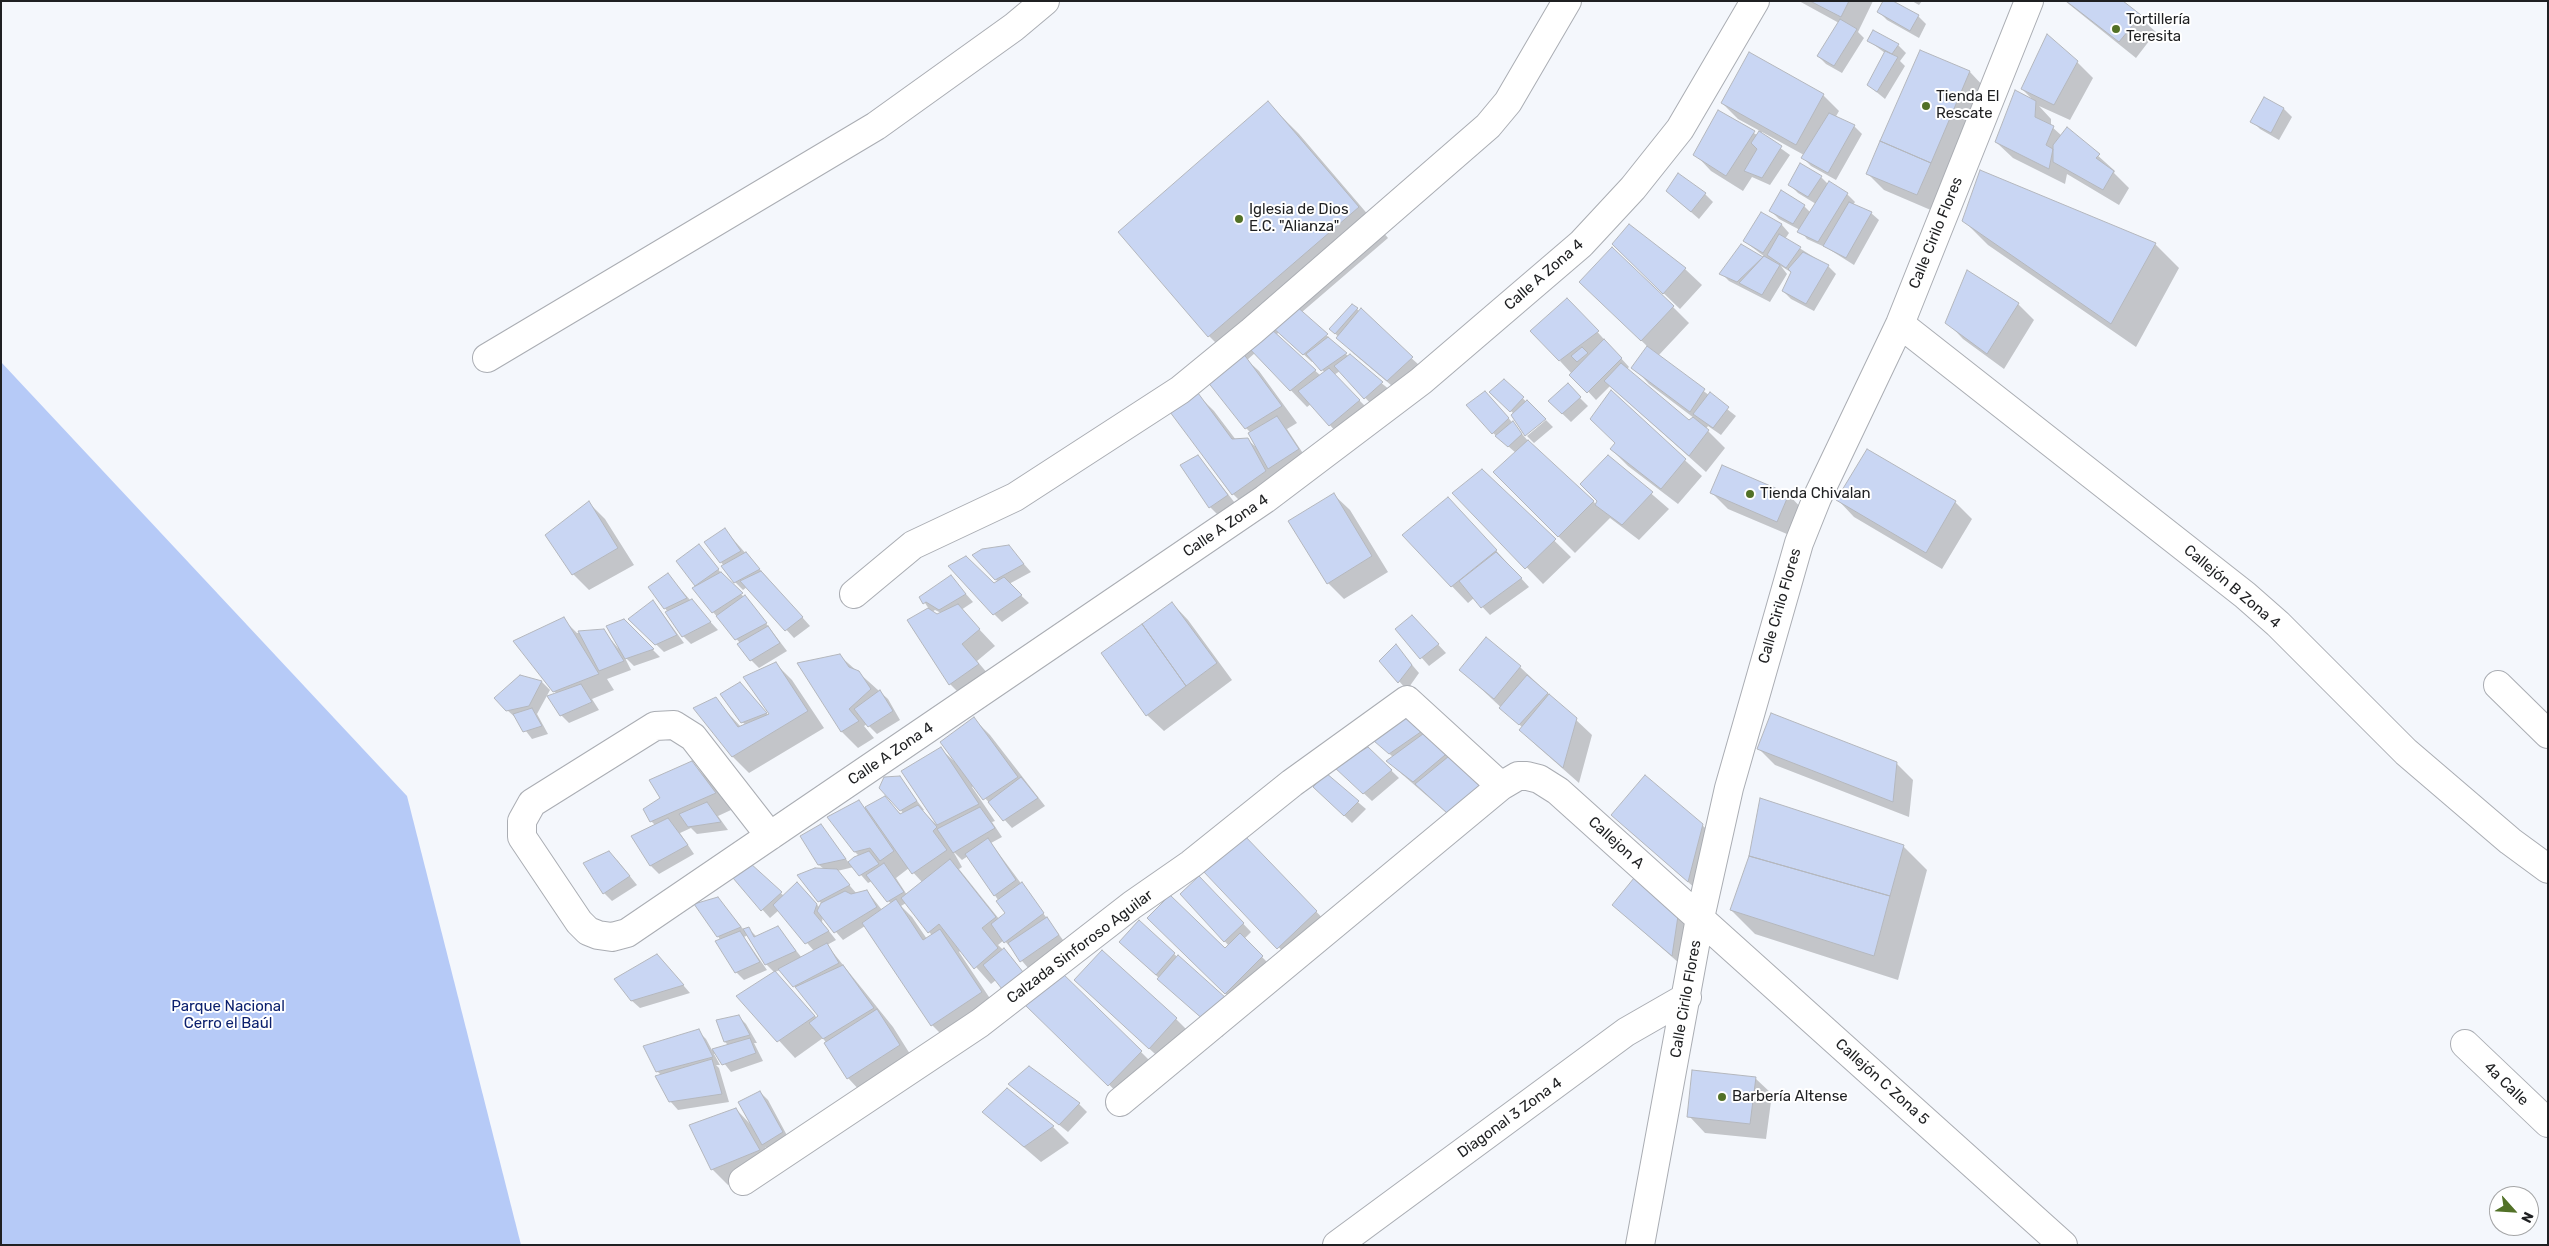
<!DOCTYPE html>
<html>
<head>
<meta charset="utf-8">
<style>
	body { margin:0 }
	#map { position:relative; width:2549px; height:1246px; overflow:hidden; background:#f4f7fc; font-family:Rubik,sans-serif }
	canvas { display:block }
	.frame { position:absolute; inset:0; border:2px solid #1f2022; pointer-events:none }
	.north { position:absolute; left:2489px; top:1186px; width:50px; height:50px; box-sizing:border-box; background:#fff; border:1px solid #a5a6a7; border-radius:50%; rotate:116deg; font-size:14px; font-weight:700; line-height:20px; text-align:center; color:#1f2022 }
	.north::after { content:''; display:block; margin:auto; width:18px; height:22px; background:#527127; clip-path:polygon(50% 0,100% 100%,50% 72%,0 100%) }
</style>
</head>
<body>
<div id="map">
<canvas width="2549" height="1246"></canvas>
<div class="frame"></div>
<div class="north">N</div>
</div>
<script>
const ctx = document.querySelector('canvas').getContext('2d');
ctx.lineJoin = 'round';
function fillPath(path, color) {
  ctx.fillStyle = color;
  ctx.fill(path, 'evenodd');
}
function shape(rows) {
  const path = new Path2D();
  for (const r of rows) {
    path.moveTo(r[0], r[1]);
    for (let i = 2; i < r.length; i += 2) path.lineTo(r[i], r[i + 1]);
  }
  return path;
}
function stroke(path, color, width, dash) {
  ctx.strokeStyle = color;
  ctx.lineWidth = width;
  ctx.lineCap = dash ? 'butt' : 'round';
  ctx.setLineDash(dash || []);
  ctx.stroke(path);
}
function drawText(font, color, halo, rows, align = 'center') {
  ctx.font = font + ' Rubik,sans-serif';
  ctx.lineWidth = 4;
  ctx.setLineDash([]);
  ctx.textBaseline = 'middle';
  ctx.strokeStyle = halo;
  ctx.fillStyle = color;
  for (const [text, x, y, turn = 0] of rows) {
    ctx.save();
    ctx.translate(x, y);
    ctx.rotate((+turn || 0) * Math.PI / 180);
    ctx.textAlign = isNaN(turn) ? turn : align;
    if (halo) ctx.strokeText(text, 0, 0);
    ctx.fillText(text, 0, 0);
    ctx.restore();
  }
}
fillPath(shape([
	[1,362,407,796,521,1245,1,1245]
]), '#b6caf7');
fillPath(shape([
	[1799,1,1873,1,1858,32,1864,38,1842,73,1826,64,1818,56,1839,23],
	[1912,1,1922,1,1919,5],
	[2065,1,2121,1,2156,32,2136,58],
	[1879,12,1918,16,1926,24,1919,38,1887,20],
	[1869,41,1898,45,1906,53,1900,61,1905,66,1885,99,1868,85,1885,53],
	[1921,52,1970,72,1986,89,1933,211,1884,190,1867,173],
	[2077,62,2093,78,2070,120,2039,106,2051,119,2051,126,2062,136,2067,128,2115,171,2114,173,2129,188,2119,205,2067,174,2065,184,2013,158,1996,142,2034,101,2022,89],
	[1823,95,1839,111,1835,118,1854,126,1862,134,1836,180,1811,166,1803,158,1804,155,1762,132,1761,134,1790,155,1770,185,1752,177,1743,191,1711,171,1695,154,1719,112,1757,135,1760,131,1738,119,1722,103],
	[2265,99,2284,109,2292,117,2279,140,2260,129,2252,121],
	[1268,103,1299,134,1388,238,1302,312,1349,357,1390,390,1373,406,1340,371,1334,375,1367,408,1337,433,1311,404,1307,407,1255,353,1247,360,1259,371,1297,423,1287,429,1306,458,1249,510,1233,494,1198,395,1214,411,1236,440,1247,439,1257,448,1251,433,1246,428,1234,361,1209,336],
	[1279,332,1312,362,1314,360,1325,373,1321,376,1276,335],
	[1821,177,1828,184,1829,183,1847,194,1855,202,1853,205,1871,213,1879,220,1854,265,1827,248,1807,239,1800,230,1779,219,1771,211,1804,206,1811,213,1816,204,1798,193,1790,185],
	[1705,194,1713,202,1699,219,1676,199],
	[1761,213,1782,225,1789,233,1785,239,1828,266,1836,274,1814,311,1791,299,1783,291,1792,273,1781,266,1787,274,1770,302,1729,281,1721,273,1765,257,1744,241],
	[1964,221,2155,244,2179,268,2136,347,1988,245],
	[1629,226,1685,269,1702,285,1680,309,1630,261],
	[1597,298,1673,307,1689,323,1658,356,1736,416,1721,435,1708,426,1706,429,1725,448,1706,472,1610,386,1596,400,1560,361,1583,316,1629,367,1627,369,1688,421,1694,418,1649,384,1633,367,1648,347],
	[2018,304,2034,320,2004,369,1963,339,1947,322],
	[1357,309,1429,374,1404,396,1354,354,1331,329],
	[1504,381,1545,419,1514,414,1491,392],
	[1567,385,1588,406,1571,422,1549,401],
	[1611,392,1702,476,1678,504,1628,466,1611,449,1616,444],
	[1493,400,1529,442,1597,505,1609,457,1669,509,1639,540,1610,518,1575,553,1495,473,1516,453,1493,433],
	[1546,420,1553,427,1534,443,1527,436],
	[1867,450,1955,502,1972,519,1942,569,1854,517,1838,500],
	[1198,456,1235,503,1218,515,1210,507],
	[1723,467,1789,495,1805,512,1794,537,1728,509,1712,493],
	[1482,470,1571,557,1543,584,1454,493],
	[1333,494,1350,510,1388,572,1344,599,1328,583],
	[589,503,605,519,634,565,589,590,573,574],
	[1464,515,1529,587,1490,615,1474,598,1468,603,1403,535],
	[725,530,810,626,794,638,747,587,743,590,735,582,721,562],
	[699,545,725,578,752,605,787,651,759,668,751,660,739,644,740,643,713,612,696,585],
	[1008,546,1031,572,1009,584,1029,603,1002,622,994,614,998,582,974,556],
	[668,575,691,601,718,630,691,644,683,636,665,608],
	[951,577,973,602,961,610,995,646,977,661,994,681,966,700,950,684,929,609,921,597],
	[935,610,941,613,937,616,932,612],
	[652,602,660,610,684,643,664,652,630,619],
	[1172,603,1188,620,1232,680,1164,731,1147,715],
	[563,619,577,633,603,630,618,648,624,621,660,657,634,666,624,656,631,670,607,679,614,690,592,699,599,710,569,723,561,715,557,694,554,691],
	[1420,625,1446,653,1429,666,1396,629],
	[1486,639,1520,667,1592,735,1579,783,1537,746,1520,729,1522,727,1461,670],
	[1396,646,1419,673,1407,690,1381,661],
	[839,655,888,699,900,720,877,734,867,724,864,726,874,738,858,748,842,732,799,664],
	[775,663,792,680,824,728,749,773,733,757,695,709,715,699,741,727,746,725,742,722,740,683,770,717],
	[520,676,542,682,550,690,537,714,548,734,532,739,516,718,507,710],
	[974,719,990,735,1045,806,1012,828,974,786,972,787,995,821,992,822,1002,837,991,843,1066,944,1029,969,1004,940,998,945,1012,958,1030,981,996,980,991,984,961,950,959,952,997,1009,949,1042,932,1025,865,926,843,940,823,917,822,922,836,940,827,945,893,1027,915,1062,864,1095,848,1078,823,1038,795,1058,738,996,775,973,765,963,748,935,744,937,767,970,744,980,736,972,718,936,718,899,744,930,748,928,757,937,778,928,802,958,814,951,779,910,770,918,734,878,750,865,784,896,805,891,820,908,822,904,819,901,824,869,819,865,821,826,849,863,859,856,855,852,859,802,865,808,884,798,902,815,904,814,881,788,899,777,924,810,922,811,937,825,941,749,956,763],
	[953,851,962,860,968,856,1007,913,999,919,959,869,962,867],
	[854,867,868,883,872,881,891,904,882,910,867,891,857,894,837,871],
	[909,868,922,882,907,895,896,878],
	[906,903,929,932,933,936,927,939,912,917,901,906],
	[780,970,802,994,819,1017,817,1018,775,972],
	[1399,719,1428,734,1483,783,1464,828,1396,769,1393,757,1384,749],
	[1368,748,1399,778,1372,801,1344,775],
	[1759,749,1896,763,1913,780,1909,817,1775,765],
	[692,763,708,779,731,810,718,816,728,830,697,834,691,828,680,833,694,854,659,874,651,866,633,836,655,825,651,821,661,799],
	[1326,775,1366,809,1352,823,1314,787],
	[1612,815,1702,825,1719,841,1705,897],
	[1903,846,1927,870,1898,980,1755,934,1731,910],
	[1258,851,1332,928,1295,964,1205,871],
	[617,860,637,885,612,901,604,893],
	[1207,885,1251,932,1244,939,1278,973,1242,1010,1149,918,1225,950,1229,946,1181,894],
	[1613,905,1677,917,1694,934,1688,971],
	[1139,922,1241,1015,1222,1037,1129,950],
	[665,964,690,993,640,1008,631,1000],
	[1092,996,1176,1019,1192,1035,1166,1064],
	[738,1016,746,1024,757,1043,754,1043,763,1061,731,1072,716,1053,714,1054,720,1065,716,1065,719,1068,729,1102,678,1110,670,1101,661,1075,657,1071,698,1031,706,1039,712,1050,729,1046,725,1042],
	[1042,1020,1141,1052,1157,1068,1126,1101],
	[1755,1078,1772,1094,1766,1139,1705,1133,1689,1116],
	[760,1092,768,1100,790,1141,771,1152,765,1147,776,1167,728,1185,712,1169,736,1109,751,1125],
	[1018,1092,1079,1104,1087,1112,1068,1132],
	[983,1112,1053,1127,1069,1143,1041,1162]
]), '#0003');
const building = shape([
	[1810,1,1849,1,1841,17,1810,1],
	[1883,1,1893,1,1919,15,1910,31,1877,12,1883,1],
	[2066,1,2123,1,2141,15,2119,42,2066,1],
	[1840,19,1857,29,1834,66,1817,56,1840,19],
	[1873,30,1899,44,1892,54,1867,41,1873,30],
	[2047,34,2078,61,2054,105,2021,89,2047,34],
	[1920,50,1970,71,1931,163,1880,141,1920,50],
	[1885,51,1898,57,1877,92,1867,85,1885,51],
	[1749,52,1824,94,1796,145,1721,103,1749,52],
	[2015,90,2036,101,2035,117,2054,126,2046,145,2053,149,2049,169,1995,142,2015,90],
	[2264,97,2284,108,2271,133,2250,122,2264,97],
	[1268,101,1359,207,1208,337,1118,232,1268,101],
	[1718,110,1755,131,1726,176,1693,155,1718,110],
	[1829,113,1855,125,1828,173,1801,158,1829,113],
	[2067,127,2100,154,2096,158,2114,171,2103,190,2053,162,2053,145,2067,127],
	[1759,131,1782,146,1762,178,1744,171,1757,149,1751,143,1759,131],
	[1880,141,1931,163,1917,195,1866,174,1880,141],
	[1800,163,1822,176,1808,197,1788,185,1800,163],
	[1980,170,2156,243,2111,324,1962,221,1980,170],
	[1678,173,1706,193,1691,212,1666,191,1678,173],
	[1829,181,1848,193,1818,242,1797,232,1829,181],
	[1781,190,1805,205,1793,224,1769,211,1781,190],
	[1849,202,1872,212,1846,258,1823,246,1849,202],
	[1761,212,1782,224,1763,253,1743,241,1761,212],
	[1629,224,1686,268,1663,294,1612,244,1629,224],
	[1779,234,1801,247,1786,268,1767,255,1779,234],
	[1741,244,1763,257,1737,282,1719,274,1741,244],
	[1612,247,1674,306,1641,341,1579,282,1612,247],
	[1803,252,1829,265,1806,304,1782,291,1791,272,1788,269,1803,252],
	[1764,256,1780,265,1762,295,1739,283,1764,256],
	[1967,270,2019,303,1987,354,1945,323,1967,270],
	[1567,298,1599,331,1559,361,1530,331,1567,298],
	[1352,304,1358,308,1335,334,1329,329,1352,304],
	[1295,305,1328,334,1303,355,1271,326,1295,305],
	[1361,308,1413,357,1387,381,1336,338,1361,308],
	[1269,327,1316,370,1290,391,1247,346,1269,327],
	[1328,337,1347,353,1321,371,1306,354,1328,337],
	[1604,339,1622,358,1587,393,1569,375,1604,339],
	[1647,346,1705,389,1690,412,1631,368,1647,346],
	[1582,347,1588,353,1577,362,1571,356,1582,347],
	[1243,353,1282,406,1245,429,1207,381,1243,353],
	[1350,354,1383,382,1364,399,1334,366,1350,354],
	[1621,363,1689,420,1693,417,1709,430,1689,456,1604,381,1621,363],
	[1329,368,1360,400,1329,426,1298,391,1329,368],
	[1504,379,1524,397,1510,412,1489,392,1504,379],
	[1568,383,1581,397,1562,414,1548,401,1568,383],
	[1611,390,1686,459,1661,489,1610,449,1615,443,1590,419,1611,390],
	[1485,391,1509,418,1492,434,1466,405,1485,391],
	[1710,392,1729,407,1713,428,1693,414,1710,392],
	[1198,393,1232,439,1248,438,1266,471,1232,495,1170,412,1198,393],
	[1527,400,1546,419,1525,436,1511,415,1527,400],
	[1277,416,1299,449,1268,469,1248,433,1277,416],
	[1513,421,1522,434,1508,447,1495,436,1513,421],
	[1528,440,1594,501,1558,537,1493,472,1528,440],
	[1867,449,1956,501,1926,553,1836,500,1867,449],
	[1198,455,1228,495,1209,508,1180,465,1198,455],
	[1608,455,1653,492,1622,525,1595,505,1597,501,1580,484,1608,455],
	[1722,465,1789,494,1777,522,1710,493,1722,465],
	[1482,469,1556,539,1525,569,1452,493,1482,469],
	[1334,493,1372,556,1327,584,1288,521,1334,493],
	[1448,497,1497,550,1451,587,1402,535,1448,497],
	[589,501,618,548,572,575,545,535,589,501],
	[725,528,741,551,720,563,704,542,725,528],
	[699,544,719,569,695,586,676,561,699,544],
	[1009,545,1024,564,995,580,972,555,982,549,1009,545],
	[746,552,760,569,734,583,721,566,746,552],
	[1496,552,1522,578,1481,608,1459,581,1496,552],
	[966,556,994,583,1004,577,1022,595,993,615,948,566,966,556],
	[761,571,803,617,785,631,740,581,761,571],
	[721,572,743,593,712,613,692,588,721,572],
	[668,573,687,598,664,609,648,587,668,573],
	[951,575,966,594,939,610,926,602,923,604,919,597,951,575],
	[745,595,767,623,735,640,716,616,745,595],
	[692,599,711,622,682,637,665,612,692,599],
	[653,600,677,635,655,645,628,619,653,600],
	[1172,602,1217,663,1186,686,1142,624,1172,602],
	[958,604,980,629,962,644,979,664,949,685,907,620,928,608,937,614,958,604],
	[1412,615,1439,644,1420,659,1395,629,1412,615],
	[564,617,599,674,553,692,513,641,564,617],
	[624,619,654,649,625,659,606,626,624,619],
	[1142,624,1186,686,1146,716,1101,653,1142,624],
	[768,626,780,643,750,661,737,644,768,626],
	[604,629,624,661,599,671,578,631,604,629],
	[1486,637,1521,666,1494,699,1459,670,1486,637],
	[1396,644,1412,665,1398,683,1379,661,1396,644],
	[840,654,849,667,859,671,871,689,849,709,859,721,841,732,797,663,840,654],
	[776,662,808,711,732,757,693,708,716,697,738,727,769,714,743,677,776,662],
	[520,675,542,681,529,706,506,711,494,698,520,675],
	[1527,675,1548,693,1519,725,1499,708,1527,675],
	[740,682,767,713,741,723,720,694,740,682],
	[581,684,592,702,560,716,547,696,581,684],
	[880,690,893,711,868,727,854,709,880,690],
	[1549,694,1577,718,1563,768,1519,730,1549,694],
	[532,708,542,726,523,732,513,714,532,708],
	[1771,713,1897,762,1893,802,1757,749,1771,713],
	[974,717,1018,777,983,800,940,742,974,717],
	[1399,717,1411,718,1425,729,1389,754,1374,741,1399,717],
	[1427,731,1451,750,1413,782,1386,761,1427,731],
	[941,747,979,804,937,825,901,771,941,747],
	[1368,747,1392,770,1363,794,1334,767,1368,747],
	[1454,752,1484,782,1447,813,1415,784,1454,752],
	[692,761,716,793,650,822,643,809,660,798,649,780,692,761],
	[1326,773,1359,801,1344,816,1313,787,1326,773],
	[1645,775,1703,824,1688,882,1611,815,1645,775],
	[900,776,917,801,900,811,879,788,884,777,900,776],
	[1021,777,1038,798,1003,821,988,802,1021,777],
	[885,796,900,814,918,805,937,827,933,831,947,850,912,874,865,807,885,796],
	[1760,798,1904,845,1890,896,1749,856,1760,798],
	[859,800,894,851,880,861,870,848,854,852,827,817,859,800],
	[707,802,721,822,688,827,679,814,707,802],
	[980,807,995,828,953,853,937,829,980,807],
	[668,818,688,845,650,866,631,836,668,818],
	[821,824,846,859,818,865,800,836,821,824],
	[1242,833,1317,911,1277,949,1203,871,1242,833],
	[988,838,1016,880,994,896,965,854,988,838],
	[609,851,630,876,603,894,583,863,609,851],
	[869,851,879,864,859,876,848,862,854,857,869,851],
	[1749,856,1890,896,1874,956,1730,910,1749,856],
	[950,859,996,917,982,928,998,948,974,969,939,924,928,933,901,898,950,859],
	[750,863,782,892,761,911,733,878,750,863],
	[884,863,904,892,887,902,866,875,884,863],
	[815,868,837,869,850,885,818,902,797,875,815,868],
	[1199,876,1244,923,1224,942,1180,894,1199,876],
	[1634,878,1678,916,1672,956,1612,905,1634,878],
	[797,882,817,904,814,913,829,931,805,944,773,905,797,882],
	[1022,882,1044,913,1004,943,991,924,1005,913,996,901,1022,882],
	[867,890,877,907,834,933,817,911,821,903,845,891,851,894,867,890],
	[1170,895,1225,948,1240,933,1263,956,1225,994,1147,918,1170,895],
	[718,897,741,927,717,937,694,904,718,897],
	[896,899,923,940,940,929,982,992,931,1026,862,923,896,899],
	[1047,917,1059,935,1020,962,1008,943,1047,917],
	[1139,920,1175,953,1156,975,1119,942,1139,920],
	[778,926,796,951,765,965,743,929,749,927,754,937,778,926],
	[740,931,760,962,735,973,715,941,740,931],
	[827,943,839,963,793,987,778,969,827,943],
	[1004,948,1023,972,1002,989,983,965,1004,948],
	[1102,950,1177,1018,1149,1049,1074,980,1102,950],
	[657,954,684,985,631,1001,614,979,657,954],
	[1178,955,1226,998,1205,1021,1157,979,1178,955],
	[843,965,874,1008,823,1039,809,1023,818,1016,795,987,843,965],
	[1058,969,1142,1051,1108,1086,1024,1004,1058,969],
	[775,971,815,1016,777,1042,736,996,775,971],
	[877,1009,900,1045,847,1079,824,1043,877,1009],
	[739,1015,750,1035,724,1042,716,1020,739,1015],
	[699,1029,713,1057,656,1072,643,1046,699,1029],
	[750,1038,756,1053,722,1065,712,1049,750,1038],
	[712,1059,722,1094,669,1102,655,1076,712,1059],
	[1029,1066,1080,1103,1059,1125,1008,1084,1029,1066],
	[1692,1070,1756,1077,1750,1124,1687,1117,1692,1070],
	[1007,1088,1054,1126,1024,1147,982,1112,1007,1088],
	[760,1091,783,1132,762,1145,738,1102,760,1091],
	[736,1108,760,1150,711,1170,689,1125,736,1108]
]);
fillPath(building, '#c9d6f3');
stroke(building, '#b4b7bd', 1);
const street = shape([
	[1900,324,2245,595,2278,624,2406,752,2510,841,2548,869],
	[487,358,876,126,1014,27,1045,1],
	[854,594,913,545,1015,497,1180,390,1252,331,1488,126,1508,102,1567,1],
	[2498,685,2548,734],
	[770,836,693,737,674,725,655,726,532,803,522,821,522,837,579,922,588,931,598,935,612,937,627,933,1265,499,1421,381,1581,244,1633,188,1680,129,1755,1],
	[2465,1044,2548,1123],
	[1120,1102,1501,786,1518,776,1527,776,1539,779,1558,791,2063,1245],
	[743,1181,980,1023,1132,905,1191,864,1292,783,1407,700,1501,786],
	[1337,1245,1626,1032,1687,997],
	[1640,1245,1700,918,1729,788,1799,543,1817,498,1900,324,2029,1]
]);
stroke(street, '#aaadb3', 30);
stroke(street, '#fff', 28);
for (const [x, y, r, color] of [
	[2116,29,5,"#527127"],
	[1926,106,5,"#527127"],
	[1239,219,5,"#527127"],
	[1750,494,5,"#527127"],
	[1722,1097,5,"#527127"]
]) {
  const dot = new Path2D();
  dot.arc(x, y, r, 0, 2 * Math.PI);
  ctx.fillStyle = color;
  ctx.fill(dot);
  stroke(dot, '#fff', 2);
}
drawText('15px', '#1f2022', '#fff', [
	["Tortillería",2126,20],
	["Teresita",2126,37],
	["Tienda El",1936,97],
	["Rescate",1936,114],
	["Iglesia de Dios",1249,210],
	["E.C. \"Alianza\"",1249,227],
	["Tienda Chivalan",1760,494],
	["Barbería Altense",1732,1097]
], 'left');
drawText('15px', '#1f2022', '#fff', [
	["Calle Cirilo Flores",1936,233,-68],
	["Calle A Zona 4",1544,275,-41],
	["Calle A Zona 4",1226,526,-34],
	["Callejón B Zona 4",2232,587,40],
	["Calle Cirilo Flores",1780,606,-74],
	["Calle A Zona 4",891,754,-34],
	["Callejon A",1616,843,42],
	["Calzada Sinforoso Aguilar",1080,947,-37],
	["Calle Cirilo Flores",1686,999,-80],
	["Callejón C Zona 5",1882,1082,42],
	["4a Calle",2506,1084,44],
	["Diagonal 3 Zona 4",1510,1118,-36]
]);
drawText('15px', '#0b206e', '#fff', [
	["Parque Nacional",228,1007],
	["Cerro el Baúl",228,1024]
]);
</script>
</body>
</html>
